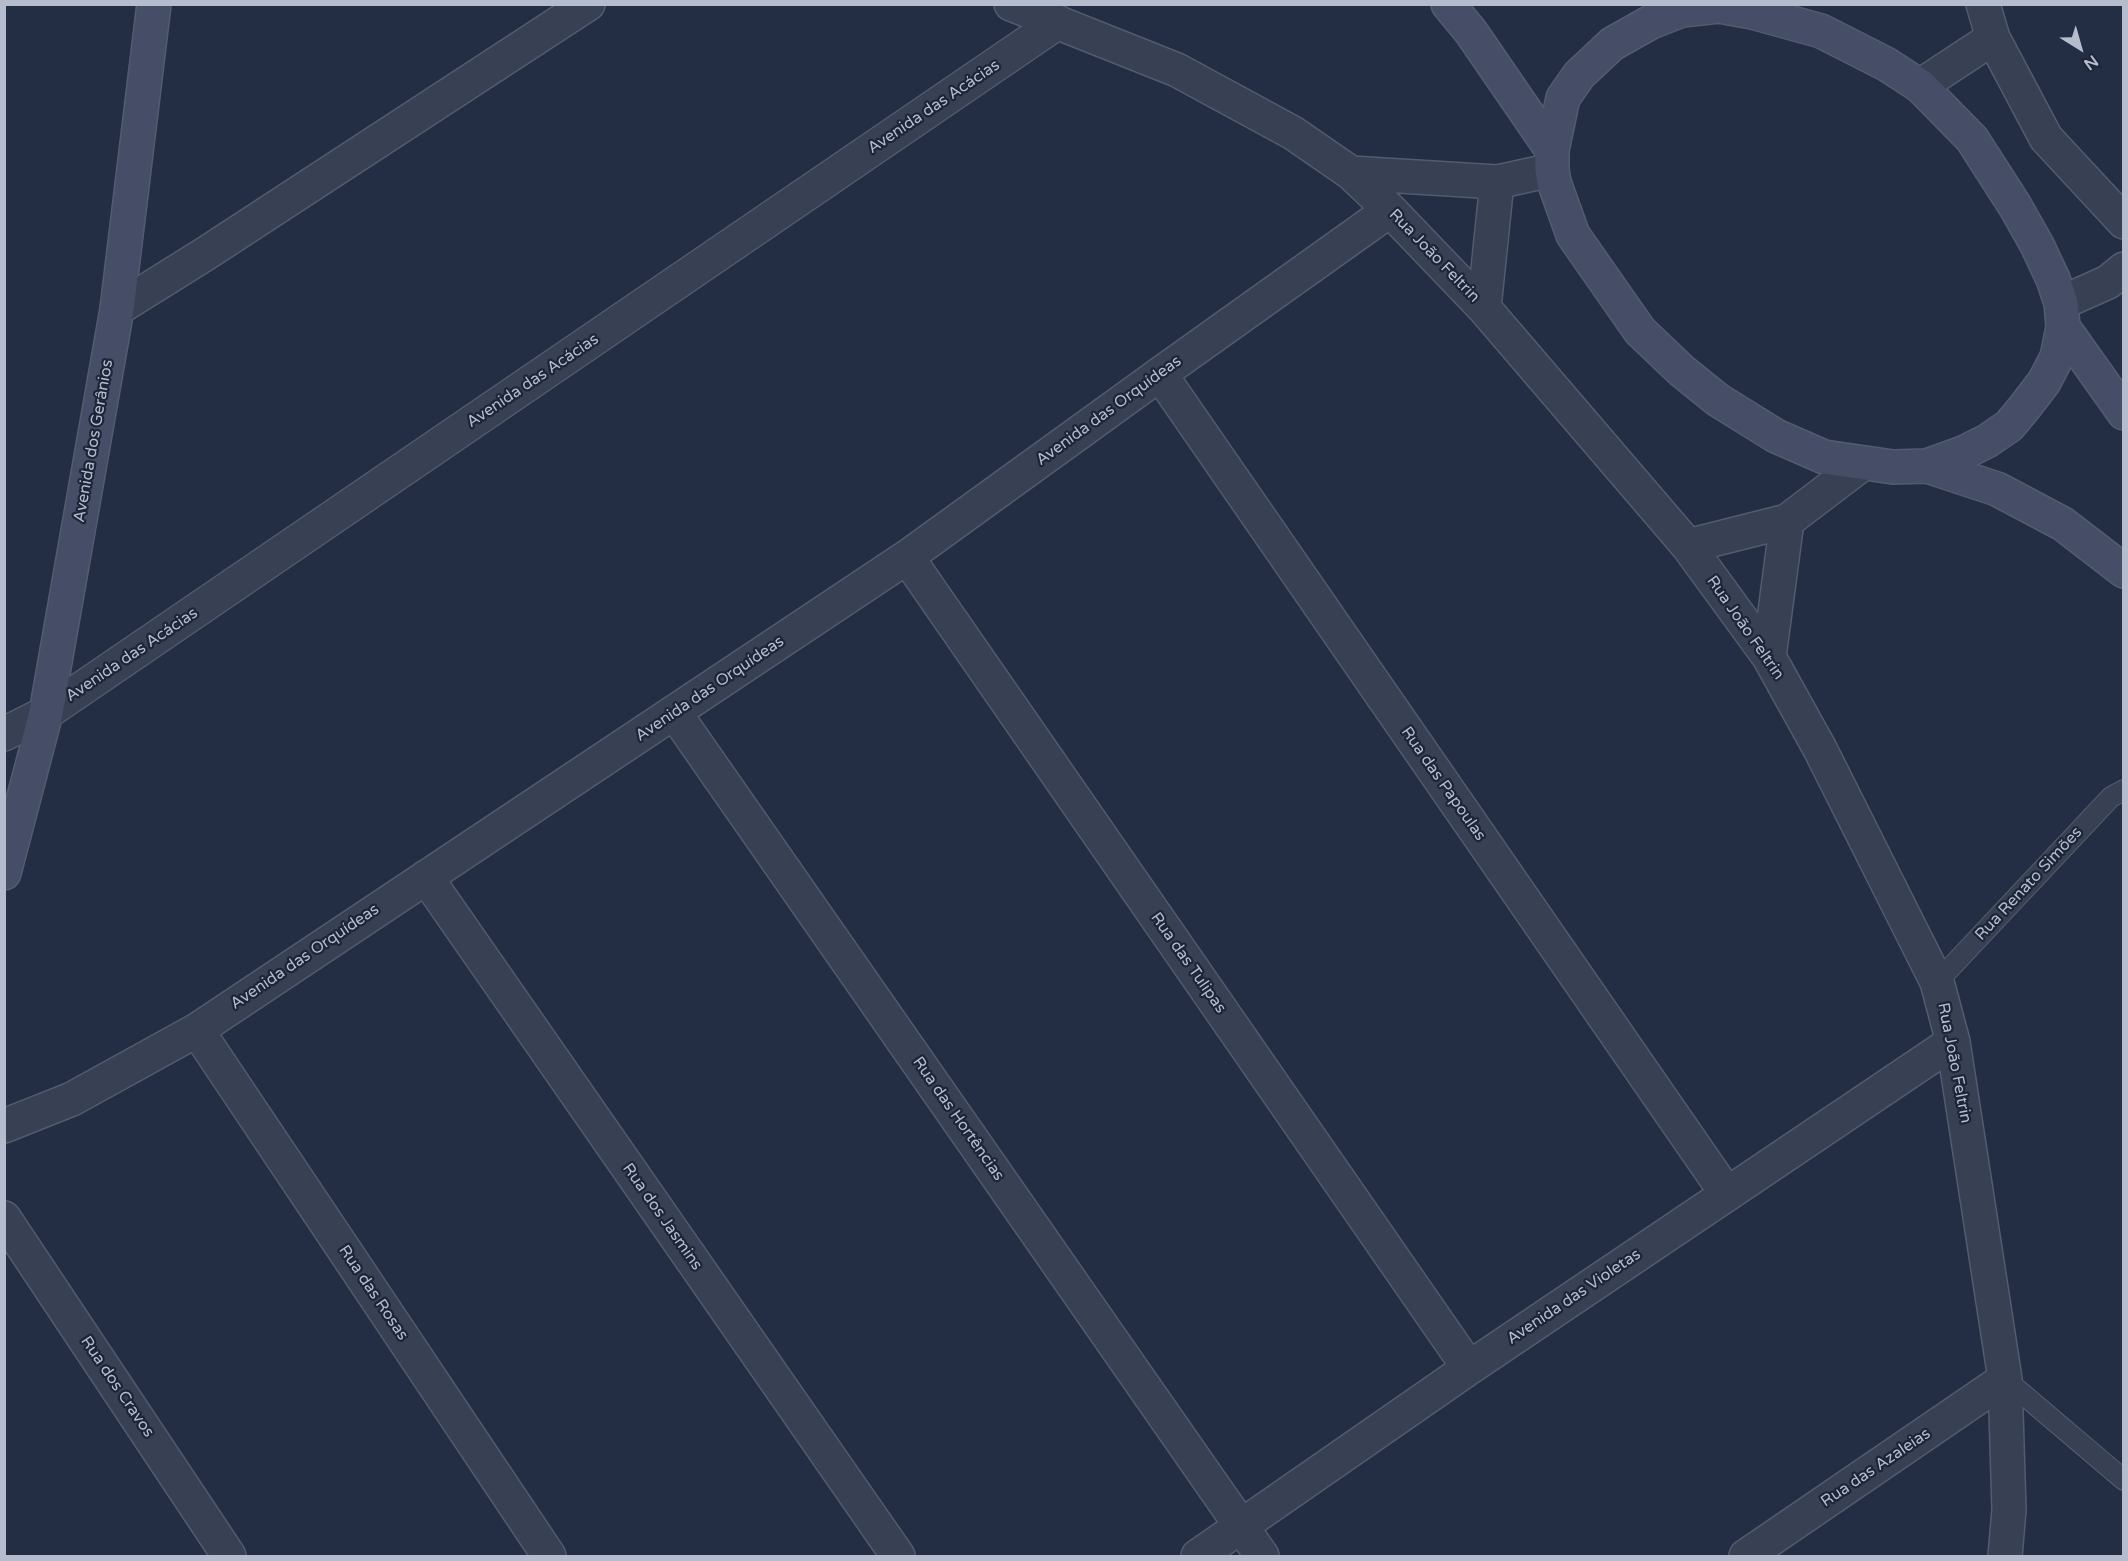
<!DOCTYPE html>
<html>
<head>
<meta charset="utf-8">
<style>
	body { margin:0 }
	#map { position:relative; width:2128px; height:1561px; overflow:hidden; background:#232d44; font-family:"Varela Round",sans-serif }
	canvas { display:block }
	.frame { position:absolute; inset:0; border:6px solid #b5bccd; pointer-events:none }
	.north { position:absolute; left:2050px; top:18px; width:60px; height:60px; -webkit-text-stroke:4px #1d2539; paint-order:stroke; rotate:143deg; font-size:16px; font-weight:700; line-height:24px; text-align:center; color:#b5bccd }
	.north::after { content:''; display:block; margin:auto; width:21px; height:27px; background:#b5bccd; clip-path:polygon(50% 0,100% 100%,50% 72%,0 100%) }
</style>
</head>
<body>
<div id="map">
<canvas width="2128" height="1561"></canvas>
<div class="frame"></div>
<div class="north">N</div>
</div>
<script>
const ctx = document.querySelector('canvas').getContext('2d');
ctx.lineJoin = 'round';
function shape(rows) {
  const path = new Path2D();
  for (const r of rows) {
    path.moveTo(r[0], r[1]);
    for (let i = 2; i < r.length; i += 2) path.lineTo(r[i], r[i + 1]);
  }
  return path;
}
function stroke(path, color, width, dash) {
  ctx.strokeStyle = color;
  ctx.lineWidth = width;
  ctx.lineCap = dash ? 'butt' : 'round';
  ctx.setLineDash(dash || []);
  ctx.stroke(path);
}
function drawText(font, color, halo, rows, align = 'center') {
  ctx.font = font + ' "Varela Round",sans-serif';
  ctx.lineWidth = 4.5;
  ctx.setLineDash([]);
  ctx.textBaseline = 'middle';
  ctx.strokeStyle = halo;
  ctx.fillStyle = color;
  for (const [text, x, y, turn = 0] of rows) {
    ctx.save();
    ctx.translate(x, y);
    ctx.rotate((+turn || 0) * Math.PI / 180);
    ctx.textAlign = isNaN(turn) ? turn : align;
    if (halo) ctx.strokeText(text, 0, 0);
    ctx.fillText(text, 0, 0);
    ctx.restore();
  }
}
const lane = shape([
	[1937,982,2111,797,2124,790],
	[2005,1379,2124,1480]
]);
const street = shape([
	[1011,4,1177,70,1293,133,1351,173,1390,210,1484,308,1688,546,1769,657,1820,749,1937,982,1953,1042,2005,1379,2009,1510,2005,1556],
	[1983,4,1993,38,2046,138,2124,222],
	[1920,86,1993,38],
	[1351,173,1497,182,1484,308],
	[1497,182,1552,170],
	[2061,303,2108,282,2124,269],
	[117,309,205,254,588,4],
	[1160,374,1727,1194],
	[1787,521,1862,464],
	[1688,546,1787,521,1769,657],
	[907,557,1469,1368],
	[674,712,1262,1556],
	[4,734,46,713,1058,22],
	[426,877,898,1556],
	[197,1030,549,1556],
	[4,1126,72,1099,197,1030,907,557,1160,374,1390,210],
	[4,1218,229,1556],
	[1198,1556,1469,1368,1953,1042],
	[1746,1556,2005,1379]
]);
const secondary = shape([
	[1448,4,1471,32,1552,150],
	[2063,327,2057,357,2044,382,2024,408,2009,426,1987,441,1963,453,1927,466,1893,467,1824,457,1776,436,1718,400,1682,371,1640,331,1573,235,1554,182,1552,170,1552,150,1563,98,1579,75,1612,44,1651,22,1682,10,1719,6,1752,12,1821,31,1886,64,1920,86,1972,139,2015,206,2037,245,2053,279,2061,303,2063,327,2124,413],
	[1927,466,1997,489,2063,524,2124,571],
	[4,873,46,713,117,309,154,4]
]);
stroke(lane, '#535b6e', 22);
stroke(street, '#535b6e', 36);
stroke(secondary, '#535b6e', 36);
stroke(lane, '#384053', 20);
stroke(street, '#384053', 33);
stroke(secondary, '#464e67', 33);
drawText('16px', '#b5bccd', '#1d2539', [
	["Avenida das Acácias",934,107,-34],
	["Rua João Feltrin",1434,256,46],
	["Avenida das Acácias",533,381,-34],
	["Avenida das Orquídeas",1109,411,-36],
	["Avenida dos Gerânios",94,441,-80],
	["Rua João Feltrin",1745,628,55],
	["Avenida das Acácias",132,655,-34],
	["Avenida das Orquídeas",710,689,-34],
	["Rua das Papoulas",1443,784,55],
	["Rua Renato Simões",2029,884,-47],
	["Avenida das Orquídeas",305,957,-34],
	["Rua das Tulipas",1188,963,55],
	["Rua João Feltrin",1954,1063,79],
	["Rua das Hortências",958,1119,55],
	["Rua dos Jasmins",662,1217,55],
	["Rua das Rosas",373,1293,56],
	["Avenida das Violetas",1574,1297,-34],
	["Rua dos Cravos",117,1387,56],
	["Rua das Azaleias",1876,1468,-34]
]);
</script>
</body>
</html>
